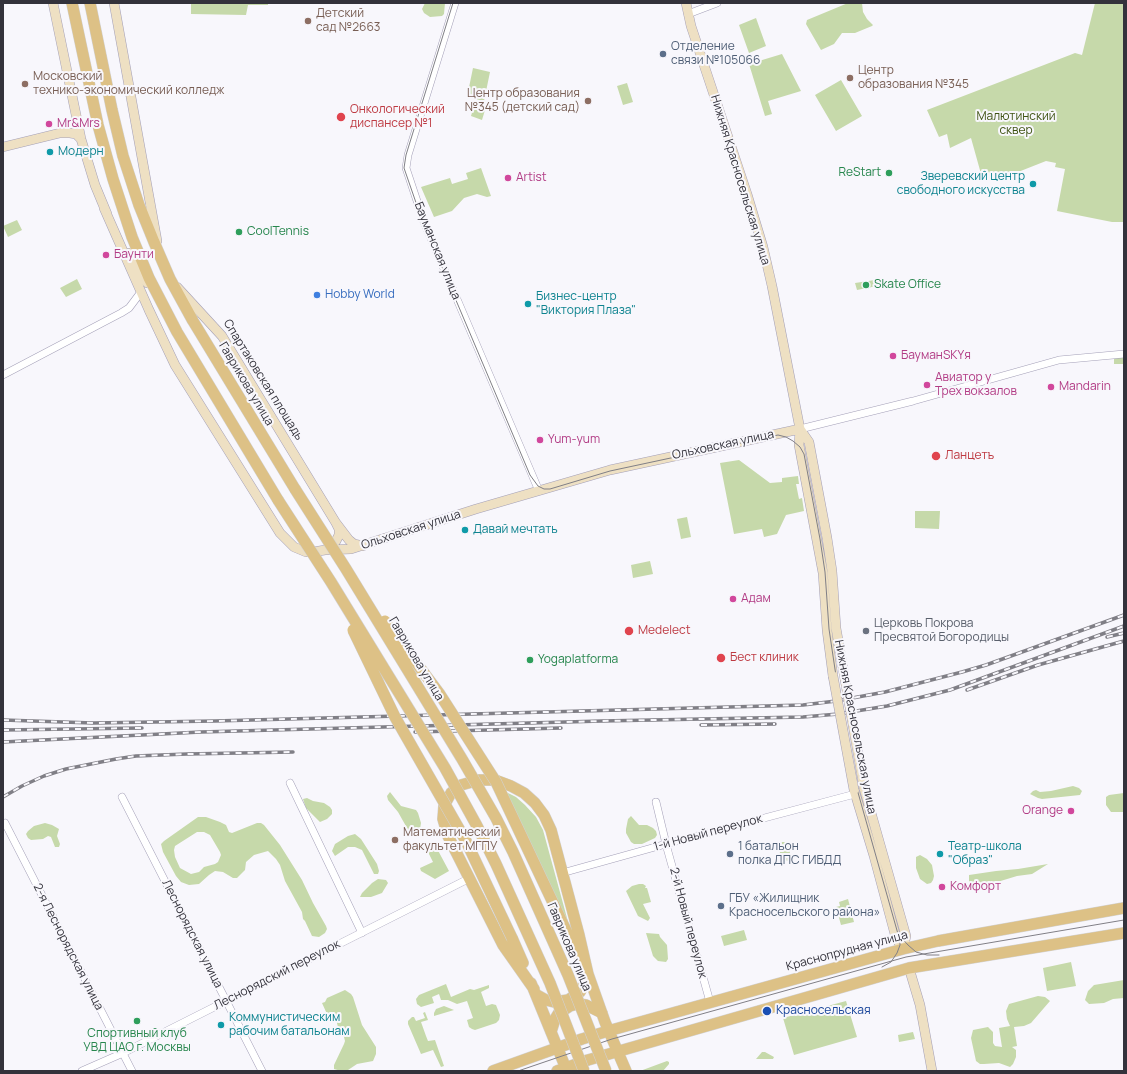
<!DOCTYPE html>
<html>
<head>
<meta charset="utf-8">
<style>
	body { margin:0 }
	#map { position:relative; width:1127px; height:1074px; overflow:hidden; background:#f8f7fc; font-family:Manrope,sans-serif }
	canvas { display:block }
	.frame { position:absolute; inset:0; border:4px solid #33323b; pointer-events:none }
</style>
</head>
<body>
<div id="map">
<canvas width="1127" height="1074"></canvas>
<div class="frame"></div>
</div>
<script>
const ctx = document.querySelector('canvas').getContext('2d');
ctx.lineJoin = 'round';
function fillPath(path, color) {
  ctx.fillStyle = color;
  ctx.fill(path, 'evenodd');
}
function shape(rows) {
  const path = new Path2D();
  for (const r of rows) {
    path.moveTo(r[0], r[1]);
    for (let i = 2; i < r.length; i += 2) path.lineTo(r[i], r[i + 1]);
  }
  return path;
}
function stroke(path, color, width, dash) {
  ctx.strokeStyle = color;
  ctx.lineWidth = width;
  ctx.lineCap = dash ? 'butt' : 'round';
  ctx.setLineDash(dash || []);
  ctx.stroke(path);
}
function drawText(font, color, halo, rows, align = 'center') {
  ctx.font = font + ' Manrope,sans-serif';
  ctx.lineWidth = 4;
  ctx.setLineDash([]);
  ctx.textBaseline = 'middle';
  ctx.strokeStyle = halo;
  ctx.fillStyle = color;
  for (const [text, x, y, turn = 0] of rows) {
    ctx.save();
    ctx.translate(x, y);
    ctx.rotate((+turn || 0) * Math.PI / 180);
    ctx.textAlign = isNaN(turn) ? turn : align;
    if (halo) ctx.strokeText(text, 0, 0);
    ctx.fillText(text, 0, 0);
    ctx.restore();
  }
}
fillPath(shape([
	[191,3,268,3,268,5,248,5,246,15,191,14],
	[425,3,445,3,444,14,442,16,430,17,424,13,422,9],
	[848,3,862,3,863,12,867,19,873,25,872,26,855,33,842,33,834,44,821,50,810,31,806,24,807,20],
	[1095,3,1124,3,1124,222,1112,222,1057,211,1065,169,1055,167,1056,163,1046,161,1013,174,983,181,971,138,950,148,947,134,939,137,927,110,1070,55,1075,53,1082,55],
	[756,18,766,46,749,53,739,25],
	[782,54,801,91,768,101,772,114,765,116,749,64],
	[473,68,490,72,484,101,467,97],
	[841,80,862,116,836,131,815,95],
	[627,83,633,102,623,105,617,86],
	[474,106,485,110,482,120,471,116],
	[481,168,491,196,487,197,477,194,464,198,452,211,434,217,421,187,450,178,452,184,468,179,466,173],
	[17,220,22,230,8,237,3,226],
	[77,279,82,289,66,297,60,288],
	[875,280,877,286,857,290,855,283],
	[1114,358,1124,358,1124,364,1114,364],
	[739,460,770,483,782,482,782,478,798,476,799,484,796,484,799,499,802,498,804,511,786,515,777,534,764,537,762,529,734,534,720,463],
	[915,511,940,511,939,529,915,528],
	[687,517,691,537,681,539,677,519],
	[650,561,653,574,633,578,631,565],
	[1073,786,1079,788,1082,791,1080,795,1042,799,1038,798,1030,794,1033,791,1036,790,1040,792,1051,791],
	[504,791,516,797,525,805,536,817,543,830,573,940],
	[390,792,401,806,416,810,418,813,421,823,419,835,415,836,411,835,398,812,388,800,387,796],
	[1124,793,1124,812,1111,812,1106,805,1106,797,1109,795],
	[307,798,313,801,324,803,330,807,332,810,332,814,327,819,320,822,306,808,303,799],
	[631,816,639,825,647,825,653,828,656,831,657,835,655,838,642,844,634,844,631,842,626,833,626,829,628,819],
	[198,817,206,817,220,822,226,825,229,832,232,833,257,823,261,823,264,825,280,845,302,880,313,903,326,926,327,929,325,933,319,937,312,936,305,921,303,919,302,912,285,881,280,865,276,859,268,851,254,855,246,862,245,870,237,878,233,878,223,872,215,871,209,875,199,884,189,885,181,882,176,876,163,852,161,844,164,841],
	[197,832,204,832,210,835,220,852,221,855,218,862,215,864,204,867,199,872,191,874,180,868,175,857,174,850,175,846],
	[45,823,52,825,59,829,57,836,60,844,59,847,55,847,51,837,48,836,43,839,31,840,28,838,26,834,28,831,34,826],
	[355,834,361,839,377,864,379,871,378,874,374,874,362,850,355,847,348,847,335,856,332,851,335,844,348,836],
	[781,842,785,842,788,844,789,847,791,859,788,861,784,860,780,853,778,846],
	[434,843,449,871,435,879,421,871,420,868,433,862,426,848],
	[920,855,927,859,932,865,934,876,933,880,931,883,927,884,920,879,916,868,916,857],
	[1048,864,1032,874,1017,876,994,883,972,886,969,884,969,875,996,871,1018,869],
	[378,879,386,880,388,883,382,893,371,897,360,897,362,893,372,883],
	[639,884,643,884,646,886,645,888,647,888,651,902,643,904,650,918,648,921,638,916,626,891,632,886],
	[848,899,854,922,841,925,836,907,840,906,839,902],
	[744,930,747,940,724,946,721,936],
	[646,933,659,934,660,937,667,945,668,959,666,962,658,961,653,956],
	[1071,962,1076,986,1047,991,1043,968],
	[1124,980,1124,998,1113,999,1104,1003,1089,1004,1085,1000,1088,991,1094,985],
	[446,984,451,997,470,989,474,990,489,985,489,988,481,992,486,1006,492,1004,496,1005,500,1015,499,1020,496,1023,475,1030,472,1029,469,1027,467,1020,473,1018,467,1001,457,1004,448,1000,441,1000,439,994,432,997,434,1003,421,1007,417,1004,416,999,419,995],
	[345,990,351,994,353,997,362,1025,376,1047,376,1054,373,1061,357,1064,348,1070,341,1071,334,1069,334,1065,344,1044,345,1041,344,1037,338,1027,335,1016,332,1012,327,1014,322,1003,325,1002,327,998],
	[1038,996,1045,997,1050,1001,1031,1023,1024,1026,1014,1027,1017,1046,1012,1047,1016,1050,1016,1057,1013,1064,1010,1067,999,1063,984,1064,980,1064,976,1061,971,1038,973,1030,988,1027,993,1032,993,1043,995,1046,1002,1047,999,1028,1010,1026,1007,1019,1006,1011,1009,1004],
	[846,1001,857,1037,794,1055,783,1018],
	[444,1006,454,1010,434,1016,434,1013,436,1009],
	[425,1012,428,1020,421,1022,426,1036,428,1041,435,1040,444,1066,441,1067,433,1050,421,1054,408,1024,408,1021,412,1017,414,1017,416,1021,425,1018,423,1013],
	[913,1032,915,1039,899,1042,898,1035],
	[762,1052,765,1052,774,1057,773,1059,756,1059],
	[667,1061,669,1062,669,1064,663,1071,640,1071]
]), '#c6d9aa');
const street = shape([
	[455,3,408,155,406,168,424,222,539,491],
	[688,14,717,3],
	[3,375,121,313,129,308,141,292],
	[800,429,913,401,1059,360,1124,354],
	[290,783,362,933],
	[122,797,262,1071],
	[656,802,667,848,710,1002],
	[5,823,132,1071],
	[562,873,666,844,855,794],
	[82,1071,123,1053,470,878]
]);
const secondary = shape([
	[53,3,81,139,95,185,107,214],
	[114,3,157,241],
	[686,3,691,26,747,194,763,247,772,286,800,429,799,445,823,573,827,630,833,676],
	[3,147,60,133,70,133,76,134,81,139],
	[104,208,149,310,175,365,280,533,294,547,306,552,313,552,325,550,336,541,339,535,339,529,336,523],
	[129,253,147,283],
	[177,287,222,336,336,523,349,540,354,544,363,546],
	[800,429,809,442,827,538,832,571,836,628,844,674],
	[325,550,351,549,476,509,610,470,800,429],
	[864,788,906,936,903,949],
	[854,790,874,856,896,938,903,949],
	[909,968,920,1005,932,1071]
]);
const primary = shape([
	[72,3,98,125,113,179,132,237,149,278,177,332,278,500],
	[90,3,112,110,123,156,139,205,154,242,170,279,193,321,295,489],
	[555,907,571,941,581,959],
	[512,938,523,963],
	[531,983,567,1071],
	[534,989,503,945,448,836,443,819,444,806,451,793,461,785,479,780,495,780,511,786,524,793,535,803,544,815,551,830,579,935,588,974,605,1022,626,1071],
	[537,995,546,1000,554,1002,568,1000,580,992,586,981,588,974],
	[551,1032,555,1019,558,1014,570,1006,577,1004,586,1005,602,1013],
	[493,1071,582,1039,608,1031,903,949,938,941,1124,908],
	[557,1071,588,1060,909,968,1124,933]
]);
stroke(street, '#a4a0b8', 8);
stroke(secondary, '#a4a0b8', 10);
stroke(primary, '#d2d2d4', 12);
stroke(street, '#fff', 7);
stroke(secondary, '#eee0c3', 9);
stroke(primary, '#ddc186', 11);
stroke(shape([
	[453,3,406,155,404,168,422,220,530,475,538,486,544,489,550,489,610,471,778,435,786,437,793,441,800,447,804,454,820,539,825,572,829,629,836,676,857,789,898,934,908,945,916,952,927,955,939,955],
	[882,967,891,962,897,953,900,945,900,935],
	[518,1071,612,1039,906,957,1124,920]
]), '#807f86', 1);
const rail = shape([
	[1107,637,1124,633],
	[967,690,1038,665,1124,641],
	[3,720,93,723,215,721,803,705,836,701,885,692,962,672,986,665,1124,615],
	[701,725,775,724],
	[3,730,142,728],
	[415,732,561,728],
	[3,742,201,732,602,721,803,717,838,714,887,706,950,690,1124,626],
	[3,797,22,786,44,776,66,769,116,759,136,756,187,754,293,752]
]);
stroke(rail, '#807f86', 3.5);
stroke(rail, '#f8f7fc', 2, [6]);
const secondaryBridge = shape([
	[844,674,864,788],
	[833,676,854,790]
]);
const primaryBridge = shape([
	[295,489,346,569,462,759,496,818,513,852,568,975,606,1071],
	[278,500,331,582,445,768,477,826,496,864,550,983,584,1071],
	[385,621,439,693,496,782,555,907],
	[353,630,395,717,466,841,512,938]
]);
stroke(secondaryBridge, '#a4a0b8', 10, []);
stroke(primaryBridge, '#d2d2d4', 12, []);
stroke(secondaryBridge, '#eee0c3', 9);
stroke(primaryBridge, '#ddc186', 11);
for (const [x, y, r, color] of [
	[308,21,4,"#8d6e63"],
	[663,54,4,"#5c6f8a"],
	[850,78,4,"#8d6e63"],
	[25,84,4,"#8d6e63"],
	[588,101,4,"#8d6e63"],
	[341,117,5,"#e0444e"],
	[49,124,4,"#d1479c"],
	[50,152,4,"#0f9aa8"],
	[889,173,4,"#2e9e5b"],
	[508,178,4,"#d1479c"],
	[1033,184,4,"#0f9aa8"],
	[239,232,4,"#2e9e5b"],
	[106,255,4,"#d1479c"],
	[866,285,4,"#2e9e5b"],
	[317,295,4,"#3f7fe0"],
	[528,304,4,"#0f9aa8"],
	[893,356,4,"#d1479c"],
	[927,385,4,"#d1479c"],
	[1051,387,4,"#d1479c"],
	[540,440,4,"#d1479c"],
	[936,456,5,"#e0444e"],
	[465,530,4,"#0f9aa8"],
	[733,599,4,"#d1479c"],
	[629,631,5,"#e0444e"],
	[866,631,4,"#6b7280"],
	[721,658,5,"#e0444e"],
	[530,660,4,"#2e9e5b"],
	[1071,811,4,"#d1479c"],
	[395,840,4,"#8d6e63"],
	[730,854,4,"#5c6f8a"],
	[940,854,4,"#0f9aa8"],
	[942,887,4,"#d1479c"],
	[721,906,4,"#5c6f8a"],
	[767,1011,5,"#1a4fb4"],
	[137,1021,4,"#2e9e5b"],
	[221,1025,4,"#0f9aa8"]
]) {
  const dot = new Path2D();
  dot.arc(x, y, r, 0, 2 * Math.PI);
  ctx.fillStyle = color;
  ctx.fill(dot);
  stroke(dot, '#f8f7fc', 1.5);
}
drawText('12px', '#785e54', '#f8f7fc', [
	["Детский",316,14],
	["сад №2663",316,28],
	["Центр",858,71],
	["образования №345",858,85],
	["Московский",33,77],
	["технико-экономический колледж",33,91],
	["Центр образования",580,94,"right"],
	["№345 (детский сад)",580,108,"right"],
	["Математический",403,833],
	["факультет МГПУ",403,847]
], 'left');
drawText('12px', '#4e5e75', '#f8f7fc', [
	["Отделение",671,47],
	["связи №105066",671,61],
	["1 батальон",738,847],
	["полка ДПС ГИБДД",738,861],
	["ГБУ «Жилищник",729,899],
	["Красносельского района»",729,913]
], 'left');
drawText('12px', '#be3a42', '#f8f7fc', [
	["Онкологический",350,110],
	["диспансер №1",350,124],
	["Ланцетъ",945,456],
	["Medelect",638,631],
	["Бест клиник",730,658]
], 'left');
drawText('12px', '#3f5313', '#f8f7fc', [
	["Малютинский",1016,117],
	["сквер",1016,131]
]);
drawText('12px', '#b23c85', '#f8f7fc', [
	["Mr&Mrs",57,124],
	["Artist",516,178],
	["Баунти",114,255],
	["БауманSKYя",901,356],
	["Авиатор у",935,378],
	["Трех вокзалов",935,392],
	["Mandarin",1059,387],
	["Yum-yum",548,440],
	["Адам",741,599],
	["Orange",1063,811,"right"],
	["Комфорт",950,887]
], 'left');
drawText('12px', '#0d838f', '#f8f7fc', [
	["Модерн",58,152],
	["Зверевский центр",1025,177,"right"],
	["свободного искусства",1025,191,"right"],
	["Бизнес-центр",536,297],
	["\"Виктория Плаза\"",536,311],
	["Давай мечтать",473,530],
	["Театр-школа",948,847],
	["\"Образ\"",948,861],
	["Коммунистическим",229,1018],
	["рабочим батальонам",229,1032]
], 'left');
drawText('12px', '#27864d', '#f8f7fc', [
	["ReStart",881,173,"right"],
	["CoolTennis",247,232],
	["Skate Office",874,285],
	["Yogaplatforma",538,660],
	["Спортивный клуб",137,1034,"center"],
	["УВД ЦАО г. Москвы",137,1048,"center"]
], 'left');
drawText('12px', '#33323b', '#f8f7fc', [
	["Нижняя Красносельская улица",740,180,73],
	["Бауманская улица",437,251,68],
	["Спартаковская площадь",263,380,58],
	["Гаврикова улица",246,384,59],
	["Ольховская улица",723,445,-12],
	["Ольховская улица",411,530,-18],
	["Гаврикова улица",416,659,59],
	["Нижняя Красносельская улица",855,727,79],
	["1-й Новый переулок",708,833,-15],
	["2-й Новый переулок",688,923,75],
	["Леснорядская улица",192,934,63],
	["2-я Леснорядская улица",68,947,63],
	["Гаврикова улица",569,947,67],
	["Краснопрудная улица",847,951,-15],
	["Леснорядский переулок",277,975,-27]
]);
drawText('12px', '#366cbe', '#f8f7fc', [
	["Hobby World",325,295]
], 'left');
drawText('12px', '#5b616d', '#f8f7fc', [
	["Церковь Покрова",874,624],
	["Пресвятой Богородицы",874,638]
], 'left');
drawText('12px', '#164399', '#f8f7fc', [
	["Красносельская",776,1011]
], 'left');
</script>
</body>
</html>
